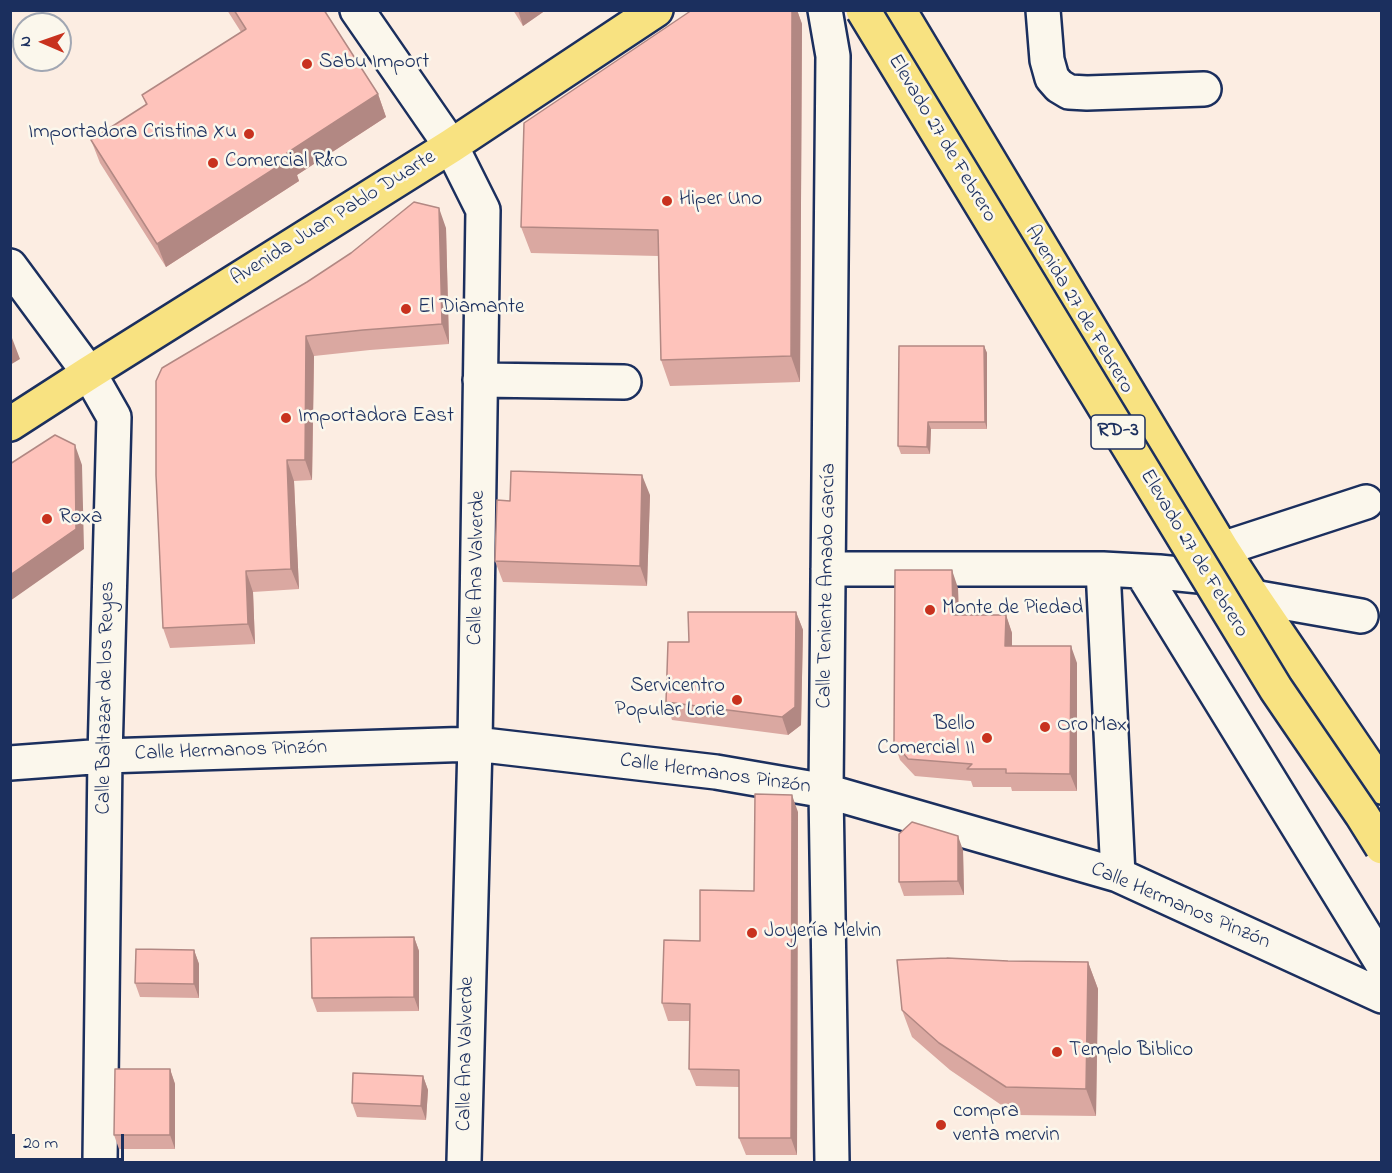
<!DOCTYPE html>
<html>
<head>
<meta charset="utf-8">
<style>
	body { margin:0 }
	#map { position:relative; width:1392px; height:1173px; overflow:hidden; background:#fcede2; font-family:"Indie Flower",sans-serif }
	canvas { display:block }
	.frame { position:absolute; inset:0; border:12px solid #1b2f5e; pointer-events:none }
	.north { position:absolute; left:12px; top:12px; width:60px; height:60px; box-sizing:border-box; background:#fbf7ec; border:2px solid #a1a7b3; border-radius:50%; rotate:272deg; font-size:16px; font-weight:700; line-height:24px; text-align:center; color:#1b2f5e }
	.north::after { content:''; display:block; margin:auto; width:21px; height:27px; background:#c8321e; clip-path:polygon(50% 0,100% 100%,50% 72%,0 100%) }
	.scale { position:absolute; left:12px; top:1134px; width:112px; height:27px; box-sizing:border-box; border:3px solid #1b2f5e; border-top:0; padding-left:8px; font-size:18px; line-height:21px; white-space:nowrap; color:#1b2f5e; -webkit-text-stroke:4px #fbf7ec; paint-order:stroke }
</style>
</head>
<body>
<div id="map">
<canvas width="1392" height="1173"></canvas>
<div class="frame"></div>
<div class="north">N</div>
<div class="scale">20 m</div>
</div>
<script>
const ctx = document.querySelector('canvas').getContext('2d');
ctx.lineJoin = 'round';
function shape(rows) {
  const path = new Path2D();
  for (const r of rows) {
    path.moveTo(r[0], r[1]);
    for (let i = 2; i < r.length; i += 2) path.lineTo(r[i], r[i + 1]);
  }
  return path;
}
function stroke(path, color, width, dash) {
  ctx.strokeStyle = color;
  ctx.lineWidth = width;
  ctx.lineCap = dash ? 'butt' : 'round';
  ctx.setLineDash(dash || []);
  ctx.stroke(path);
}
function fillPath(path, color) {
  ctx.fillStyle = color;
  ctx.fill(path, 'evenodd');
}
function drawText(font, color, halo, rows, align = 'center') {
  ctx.font = font + ' "Indie Flower",sans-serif';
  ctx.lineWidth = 5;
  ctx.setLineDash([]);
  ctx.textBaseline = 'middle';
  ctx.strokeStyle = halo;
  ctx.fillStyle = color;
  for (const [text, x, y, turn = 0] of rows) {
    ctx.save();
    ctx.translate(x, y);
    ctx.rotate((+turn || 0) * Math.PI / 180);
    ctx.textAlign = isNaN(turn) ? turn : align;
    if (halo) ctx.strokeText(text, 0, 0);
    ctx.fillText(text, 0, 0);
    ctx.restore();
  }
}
const minor = shape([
	[357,10,451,146,483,210,475,744,464,1162],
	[825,10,833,56,826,791,832,1162],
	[1043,10,1047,60,1052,78,1059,86,1069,92,1087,93,1204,89],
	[10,266,89,373,114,417,105,756,100,1162],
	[480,380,624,382],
	[828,569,1103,569,1159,572,1209,577,1253,597,1361,616],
	[1103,569,1118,875],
	[1141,571,1382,963],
	[1210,575,1222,549,1366,502],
	[10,763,105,756,475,744,716,772,826,791,1118,875,1382,996]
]);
const major = shape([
	[899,10,1222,549,1253,597,1382,787],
	[10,424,89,373,451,146,656,10]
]);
stroke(minor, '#1b2f5e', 38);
stroke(major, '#1b2f5e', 38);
stroke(minor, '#fbf7ec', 33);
stroke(major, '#f8e281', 33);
const highwayBridge = shape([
	[863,10,1276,689,1362,815,1382,847]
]);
stroke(highwayBridge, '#1b2f5e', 38, []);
stroke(highwayBridge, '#f8e281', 33);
fillPath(shape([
	[227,10,324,10,378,94,386,117,297,175,299,181,166,267,100,163,91,140,146,105,142,95,241,32],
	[513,10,546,10,523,26],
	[692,10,797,10,802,24,800,382,670,386,661,360,658,256,531,253,521,227],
	[446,228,449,344,370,350,314,356,312,480,294,481,299,589,253,592,255,644,170,648,163,628,156,381],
	[984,346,987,353,987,429,931,429,930,454,901,454,898,446],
	[650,495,647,586,503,582,495,561,510,501],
	[958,588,959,615,1006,615,1012,633,1012,646,1077,663,1077,791,1012,791,1011,787,973,787,971,781,915,776,900,760,894,742],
	[796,612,803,630,801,725,788,735,672,720,666,702,689,642],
	[798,812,797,1155,746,1155,739,1138,739,1087,696,1086,689,1069,690,1021,668,1021,662,1003,700,941,754,891],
	[963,850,964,895,904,896,899,882],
	[414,937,419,951,419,1011,317,1012,312,998],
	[194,950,199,964,199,998,140,997,135,983],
	[1008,961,1088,962,1098,989,1096,1116,1016,1115,950,1070,912,1037,902,1010],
	[170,1069,175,1084,175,1149,119,1149,114,1135],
	[423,1076,428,1090,426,1120,357,1117,352,1103]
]), '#daa8a1');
fillPath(shape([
	[518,10,546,10,523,26],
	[792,10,797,10,802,24,800,382,791,356],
	[378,94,386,117,297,175,299,181,166,267,157,244,287,153],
	[439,208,446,228,449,344,442,324],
	[306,336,314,356,312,480,305,460],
	[12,338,20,359,10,365,10,339],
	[984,346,987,353,987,429,985,422],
	[928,422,931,429,930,454,927,447],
	[75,445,82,465,84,549,10,601,10,575],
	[287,460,294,481,299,589,291,569],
	[642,475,650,495,647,586,640,566],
	[952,570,958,588,959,632,953,615],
	[246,571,253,592,255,644,248,624],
	[796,612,803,630,801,725,788,735,782,717],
	[1006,615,1012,633,1012,663,1005,646],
	[1071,646,1077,663,1077,791,1070,774],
	[792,795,798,812,797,1155,791,1138],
	[958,836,963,850,964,895,958,881],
	[414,937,419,951,419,1011,414,997],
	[194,950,199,964,199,998,194,984],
	[1088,962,1098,989,1096,1116,1086,1089],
	[170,1069,175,1084,175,1149,170,1135],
	[423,1076,428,1090,426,1120,421,1106]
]), '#b28883');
const building = shape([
	[234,10,324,10,378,94,287,153,291,158,157,244,91,140,147,104,142,95,246,29,234,10],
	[692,10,792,10,791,356,661,360,658,230,521,227,524,123,692,10],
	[414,202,439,208,442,324,363,330,306,336,305,460,287,460,291,569,246,571,248,624,163,628,156,475,156,381,162,368,307,282,351,253,414,202],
	[899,346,984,346,985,422,928,422,927,447,898,446,899,346],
	[55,435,75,445,76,529,10,575,10,464,55,435],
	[511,471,642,475,640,566,495,561,497,500,510,501,511,471],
	[895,570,952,570,953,615,1006,615,1005,646,1071,646,1070,774,1006,773,1006,769,967,769,972,764,908,759,894,742,895,570],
	[688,612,796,612,795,707,782,717,666,702,668,642,689,642,688,612],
	[755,794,792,795,791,1138,739,1138,739,1070,689,1069,690,1004,662,1003,664,940,700,941,700,890,754,891,755,794],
	[912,822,958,836,958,881,899,882,899,834,912,822],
	[414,937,414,997,312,998,311,938,414,937],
	[136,949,194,950,194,984,135,983,136,949],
	[947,958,1008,961,1088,962,1086,1089,1006,1087,939,1043,902,1010,897,960,947,958],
	[115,1069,170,1069,170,1135,114,1135,115,1069],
	[353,1073,423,1076,421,1106,352,1103,353,1073]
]);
fillPath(building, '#fec3bb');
stroke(building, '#b28883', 1.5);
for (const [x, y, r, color] of [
	[307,64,6,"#c8321e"],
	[249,134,6,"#c8321e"],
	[213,163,6,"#c8321e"],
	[667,201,6,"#c8321e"],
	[406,309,6,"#c8321e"],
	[286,418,6,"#c8321e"],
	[47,519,6,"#c8321e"],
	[930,610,6,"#c8321e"],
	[737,700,6,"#c8321e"],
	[1045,727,6,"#c8321e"],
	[987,738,6,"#c8321e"],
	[752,933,6,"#c8321e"],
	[1057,1052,6,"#c8321e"],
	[941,1125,6,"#c8321e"]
]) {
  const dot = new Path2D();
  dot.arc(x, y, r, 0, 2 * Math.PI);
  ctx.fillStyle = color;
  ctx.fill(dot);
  stroke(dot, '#fbf7ec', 2);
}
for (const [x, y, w] of [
	[1118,432,54]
]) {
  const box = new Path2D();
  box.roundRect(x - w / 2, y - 17, w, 34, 4.5);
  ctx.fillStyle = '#fbf7ec';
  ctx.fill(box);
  stroke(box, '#1b2f5e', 1.5);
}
drawText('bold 20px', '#1b2f5e', null, [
	["RD-3",1118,432]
]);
drawText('21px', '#1b2f5e', '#fbf7ec', [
	["Sabu Import",319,64],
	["Importadora Cristina Xu",237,134,"right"],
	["Comercial R&O",225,163],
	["Hiper Uno",679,201],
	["El Diamante",418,309],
	["Importadora East",298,418],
	["Roxa",59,519],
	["Monte de Piedad",942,610],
	["Servicentro",725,688,"right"],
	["Popular Lorie",725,712,"right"],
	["Bello",975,726,"right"],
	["Comercial II",975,750,"right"],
	["Oro Max",1057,727],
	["Joyería Melvin",764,933],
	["Templo Biblico",1069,1052],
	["compra",953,1113],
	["venta mervin",953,1137]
], 'left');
drawText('21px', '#1b2f5e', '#fbf7ec', [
	["Elevado 27 de Febrero",941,139,59],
	["Avenida Juan Pablo Duarte",334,219,-32],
	["Avenida 27 de Febrero",1078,310,59],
	["Elevado 27 de Febrero",1193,554,59],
	["Calle Ana Valverde",478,568,-89],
	["Calle Teniente Amado García",828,586,-89],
	["Calle Baltazar de los Reyes",107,698,-89],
	["Calle Hermanos Pinzón",231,752,-2],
	["Calle Hermanos Pinzón",715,775,8],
	["Calle Hermanos Pinzón",1180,907,23],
	["Calle Ana Valverde",467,1054,-89]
]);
</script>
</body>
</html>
